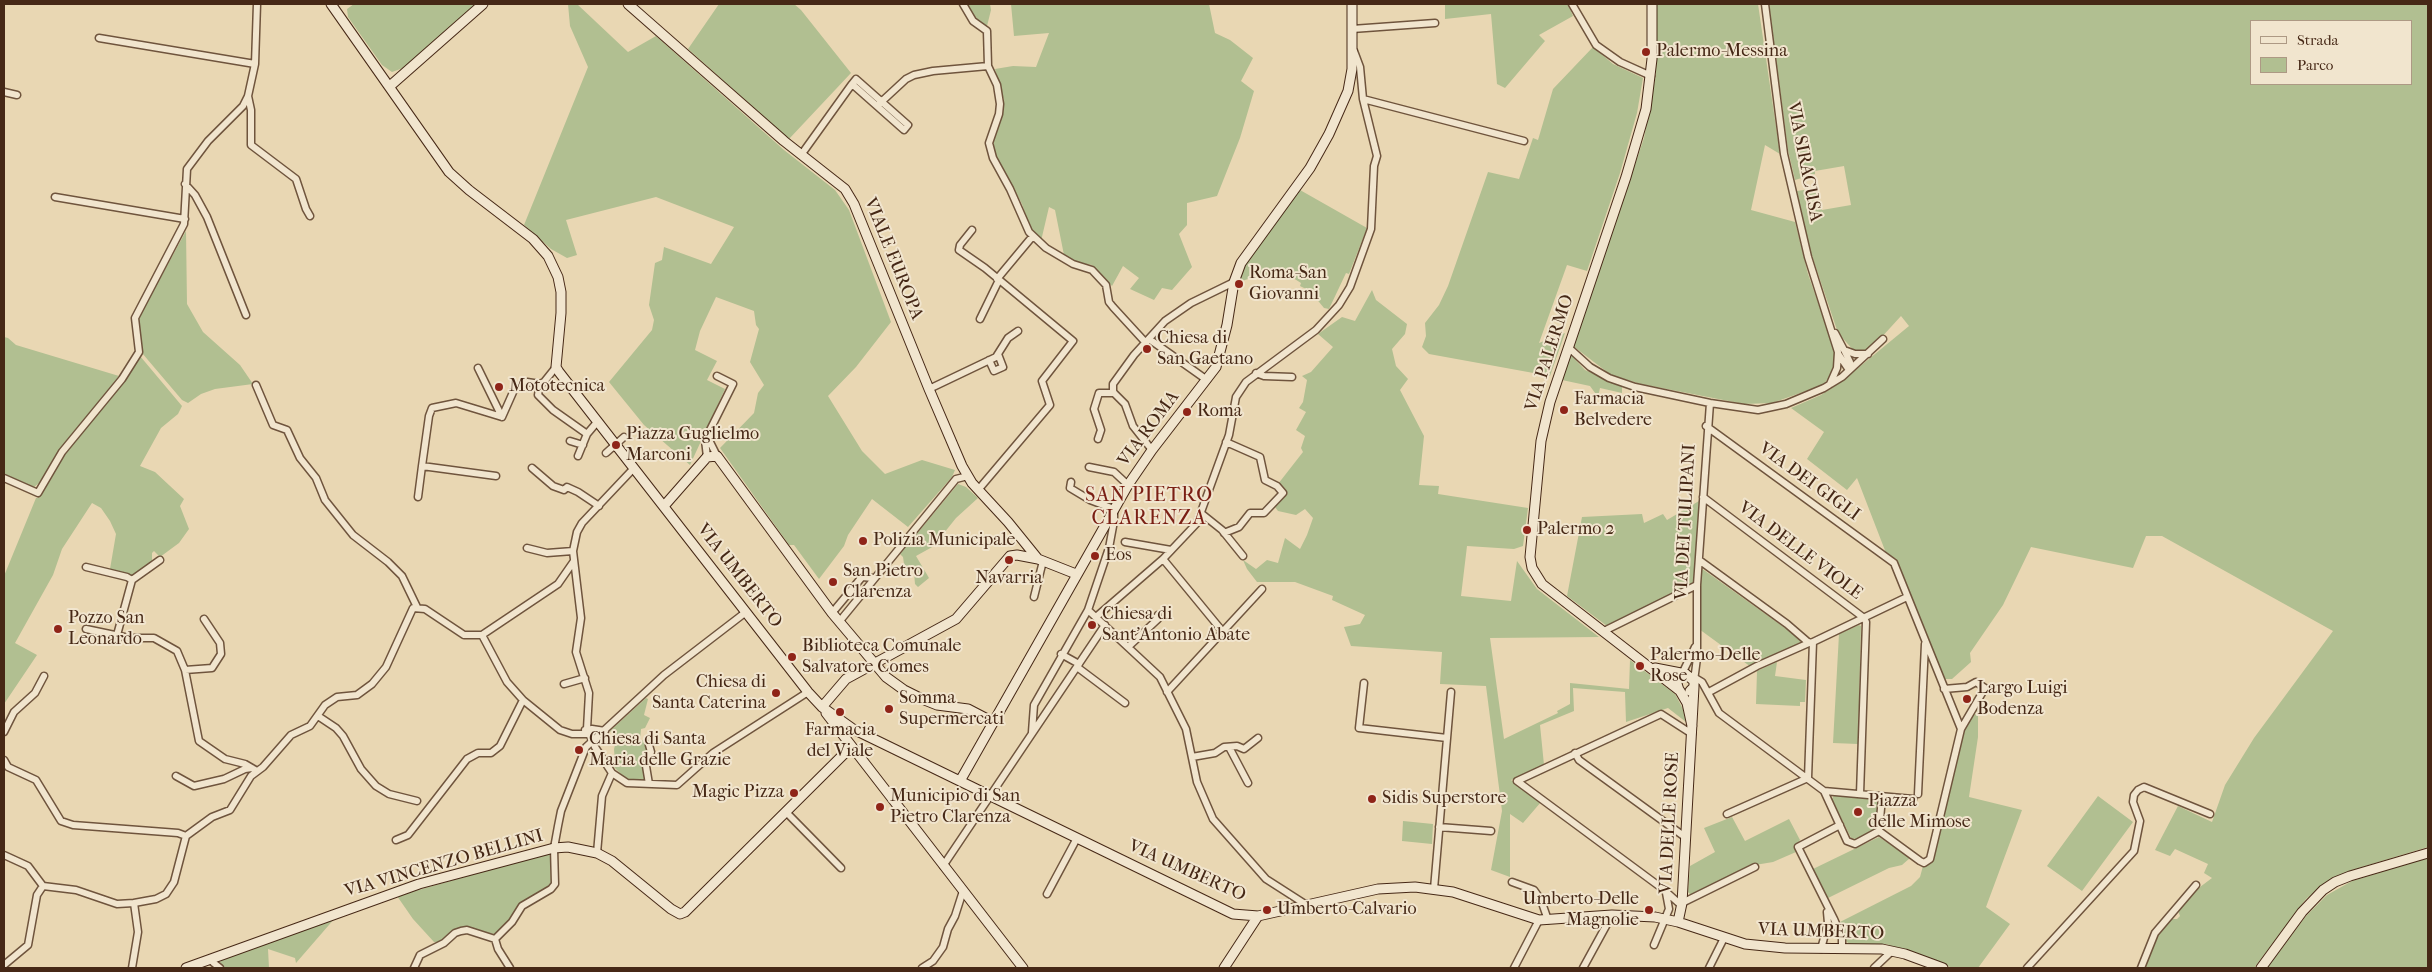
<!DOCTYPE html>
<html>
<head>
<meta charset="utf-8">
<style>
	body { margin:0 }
	#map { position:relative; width:2432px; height:972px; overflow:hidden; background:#e9d7b3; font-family:"IM FELL French Canon",serif }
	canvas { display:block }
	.frame { position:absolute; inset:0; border:5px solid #462816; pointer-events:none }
	.legend { position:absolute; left:2250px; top:20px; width:162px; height:65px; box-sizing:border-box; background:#f1e5ce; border:1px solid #ad9984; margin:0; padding:6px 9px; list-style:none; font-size:15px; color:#462816 }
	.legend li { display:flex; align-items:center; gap:10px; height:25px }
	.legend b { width:25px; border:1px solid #ad9984 }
</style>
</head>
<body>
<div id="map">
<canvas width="2432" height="972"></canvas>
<div class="frame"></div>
<ul class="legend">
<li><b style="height:6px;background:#f1e5ce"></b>Strada</li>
<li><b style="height:14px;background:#b1bf91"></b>Parco</li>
</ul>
</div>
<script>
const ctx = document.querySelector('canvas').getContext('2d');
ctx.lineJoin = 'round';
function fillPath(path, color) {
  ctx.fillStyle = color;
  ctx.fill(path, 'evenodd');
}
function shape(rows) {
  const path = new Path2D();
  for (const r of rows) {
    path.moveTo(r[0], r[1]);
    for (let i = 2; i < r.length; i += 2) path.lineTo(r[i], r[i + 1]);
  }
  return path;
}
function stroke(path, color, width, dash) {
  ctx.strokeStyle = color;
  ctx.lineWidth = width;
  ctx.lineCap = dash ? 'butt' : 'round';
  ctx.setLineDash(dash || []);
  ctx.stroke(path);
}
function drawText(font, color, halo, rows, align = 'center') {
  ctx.font = font + ' "IM FELL French Canon",serif';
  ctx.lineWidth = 4;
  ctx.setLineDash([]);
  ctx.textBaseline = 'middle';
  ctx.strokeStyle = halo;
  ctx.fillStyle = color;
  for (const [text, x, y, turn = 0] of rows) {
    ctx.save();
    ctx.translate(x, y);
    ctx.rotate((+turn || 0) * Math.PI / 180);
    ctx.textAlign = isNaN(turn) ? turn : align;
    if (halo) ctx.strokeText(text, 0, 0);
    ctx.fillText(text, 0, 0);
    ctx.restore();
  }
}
fillPath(shape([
	[354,4,477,4,406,67,392,72,382,65,348,17,347,9],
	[568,4,577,4,628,52,656,36,784,150,835,190,849,210,891,322,856,367,828,396,862,451,885,474,922,460,955,470,952,477,908,527,872,499,848,535,844,546,819,579,794,545,789,545,720,448,754,413,758,393,764,385,750,362,759,329,756,325,754,311,716,297,700,331,695,350,717,361,707,380,725,389,690,465,644,425,609,382,652,330,654,320,649,305,655,263,662,260,664,247,711,264,734,227,656,197,566,220,577,255,567,258,551,249,524,225,588,67,570,26],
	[719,4,794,4,801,10,851,73,789,139,688,49],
	[965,4,990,4,991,10,987,26,974,19],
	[1011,4,1209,4,1215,33,1230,40,1253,58,1241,81,1254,91,1240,138,1217,196,1187,203,1187,225,1179,234,1192,267,1172,290,1162,288,1154,300,1130,289,1139,278,1123,266,1112,286,1092,265,1075,262,1064,255,1055,210,1049,207,1041,241,1031,231,1022,204,994,153,994,138,1003,111,1004,100,995,69,1013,66,1036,67,1049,33,1014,36],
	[1445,4,1568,4,1573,16,1539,35,1545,41,1505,88,1497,84,1491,14,1445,19],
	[1657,4,1758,4,1780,154,1765,145,1751,210,1795,222,1808,274,1834,348,1834,368,1831,375,1823,385,1772,403,1744,404,1641,384,1611,375,1573,346,1644,138,1656,74],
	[1769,4,2428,4,2428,847,2352,870,2326,882,2306,899,2254,968,2143,968,2156,935,2172,919,2177,919,2180,916,2178,911,2200,887,2212,878,2204,873,2208,864,2175,849,2170,856,2155,850,2178,806,2212,822,2225,785,2254,738,2333,631,2162,536,2146,536,2133,568,2031,547,2003,605,1970,653,1971,662,1952,679,1944,679,1896,559,1886,553,1857,478,1847,490,1807,459,1824,432,1791,408,1821,395,1841,382,1909,326,1901,316,1869,351,1855,352,1838,333,1808,244,1797,191,1817,188,1822,210,1851,205,1844,166,1815,171,1815,174,1795,180,1788,150],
	[2251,21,2411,21,2411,84,2251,84],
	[1593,47,1613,64,1643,78,1637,113,1620,173,1587,271,1567,265,1539,343,1565,333,1550,376,1429,354,1422,347,1426,336,1425,323,1439,305,1448,286,1488,172,1519,179,1533,138,1538,140,1553,89],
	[1300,190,1367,228,1349,274,1346,273,1329,309,1324,308,1310,291,1300,286,1301,283,1290,276,1284,278,1260,275,1239,282,1245,264],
	[186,231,187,304,203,332,240,365,253,384,215,389,201,394,188,403,182,400,142,353,138,319],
	[1372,290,1376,300,1407,324,1405,334,1392,349,1396,366,1408,379,1400,390,1424,436,1419,485,1439,486,1438,494,1528,508,1523,546,1514,549,1467,546,1461,596,1511,601,1517,561,1537,589,1599,637,1490,638,1504,739,1558,713,1557,711,1570,704,1570,683,1629,689,1630,660,1675,694,1683,709,1686,722,1668,708,1626,722,1625,692,1573,688,1574,711,1540,725,1544,765,1511,780,1541,802,1523,823,1510,814,1510,877,1491,870,1502,811,1486,686,1440,684,1442,652,1351,646,1344,627,1360,624,1365,615,1332,600,1333,596,1295,582,1257,582,1247,569,1243,560,1256,569,1267,560,1278,563,1285,538,1300,549,1307,535,1313,518,1305,509,1296,515,1278,511,1275,507,1288,493,1278,484,1303,452,1301,448,1305,436,1296,430,1306,412,1299,408,1303,402,1307,380,1302,376,1311,372,1333,347,1318,334,1342,317,1355,321],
	[4,337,8,338,16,345,119,376,57,454,43,480,34,487,4,474],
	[1571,355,1585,370,1622,386,1622,393,1600,388,1598,397,1590,386,1562,380],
	[140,356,182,406,178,414,161,428,140,466,155,472,184,499,180,506,189,529,179,543,160,557,154,551,152,553,152,562,134,575,130,575,110,569,116,534,110,521,101,508,92,503,62,549,53,575,15,643,37,655,4,704,4,576,36,498,38,498,65,452,123,381],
	[958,484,966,487,978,498,956,518,944,533,943,541,916,556,929,578,918,587,915,584,914,573,904,564,903,557,900,554],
	[1699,501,1694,583,1607,626,1567,596,1582,517,1642,514,1644,523,1663,514,1667,520],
	[1701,568,1799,638,1801,644,1756,662,1751,667,1699,629],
	[1859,625,1861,626,1858,744,1833,743,1839,634],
	[1777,662,1775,676,1806,680,1805,702,1800,702,1800,706,1756,704,1757,671],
	[646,698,648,699,644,715,650,718,645,728,641,729,640,740,646,741,648,752,643,769,646,780,626,779,612,765,615,762,614,749,617,738,610,731],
	[1978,710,1978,737,1969,797,2022,810,1986,907,2010,924,1978,968,1953,968,1886,944,1851,945,1847,942,1838,923,1911,886,1920,877,1923,866,1931,863,1934,856,1963,730],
	[1834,795,1875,800,1878,802,1876,826,1874,830,1856,839,1851,838,1832,799],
	[2098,796,2133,822,2082,891,2047,866],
	[1732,817,1745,841,1789,819,1800,840,1795,848,1796,852,1773,862,1755,865,1691,895,1688,892,1690,866,1715,852,1704,828],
	[1403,821,1433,824,1432,844,1402,841],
	[1879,837,1910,858,1902,865,1889,868,1826,899,1813,869],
	[550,853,551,885,494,934,465,928,441,942,434,942,413,919,397,896],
	[2428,858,2428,968,2267,968,2306,916,2327,895,2352,881],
	[335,918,296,963,295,958,268,949,269,968,223,968,220,963,221,960]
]), '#b1bf91');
const street = shape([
	[963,4,973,21,987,31,988,66,997,85,1000,104,999,114,989,143,993,158,1010,189,1029,232,1046,248,1073,264,1092,270,1106,285,1109,302,1113,307,1146,343],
	[1572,4,1596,45,1620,62,1651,76],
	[1765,4,1784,154,1808,257,1838,352,1837,368,1830,384],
	[1352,29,1435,23],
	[99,38,255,64],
	[4,92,17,95],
	[248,96,251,110,251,145,296,179,306,209,310,216],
	[1363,99,1524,141],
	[879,104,906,79,914,75,933,71,988,66],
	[801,155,852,84,856,79,908,125,904,130,852,84],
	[185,184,195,195,207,217,246,315],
	[55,197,185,219],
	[972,230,960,245,959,250,985,268,1073,341,1042,381,1050,405,978,490],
	[997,279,1032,237],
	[980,319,999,280],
	[1835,333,1844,350,1855,354,1868,354],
	[1149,339,1207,380],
	[1568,347,1590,367,1609,378,1635,387,1710,403,1758,410,1786,404,1824,388,1842,377,1883,339],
	[1844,350,1850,362,1849,370],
	[1839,355,1849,370],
	[989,360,994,371,1003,367,998,354],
	[478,368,502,417],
	[1256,373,1264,376,1292,377],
	[540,384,538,395,553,410,587,434,598,421],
	[256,385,273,425,287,430,300,458,316,478,325,500,353,535,388,562,402,576,417,607],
	[929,389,996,357,1008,338,1018,331],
	[1706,426,1894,563,1961,729,1930,859,1924,863,1920,861,1879,831],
	[709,432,710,442,717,456],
	[1098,439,1101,430,1094,409,1099,393,1114,393],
	[570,441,583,445],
	[1152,450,1133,426,1125,404,1113,392,1113,384,1134,355,1165,321,1191,303,1234,282],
	[606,453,624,437],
	[578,456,587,434],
	[707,457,705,440,733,384,717,376],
	[1089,467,1114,472,1128,485],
	[532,468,553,486,564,490,567,487,578,492,599,506],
	[634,468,582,523,577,532,573,551,581,618,576,652,589,693,587,729,595,747,612,773,627,783,677,785,713,753,808,692],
	[496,476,422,466,429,416,432,408,456,403,502,417,514,390,527,382,540,384,544,382,556,367],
	[4,478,38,493,62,452,122,379,139,352,135,318,184,224,187,169,208,141,243,106,248,96,255,64,257,4],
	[418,497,422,466],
	[1703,497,1864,618],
	[1202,514,1222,530,1243,556],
	[1224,533,1239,527,1250,513,1264,513,1283,493,1277,486,1265,480,1260,457,1226,442],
	[1125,542,1171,550],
	[527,548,547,553,573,551],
	[1163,559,1223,632],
	[1699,560,1787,624,1809,643,1813,642],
	[86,567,127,577,132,580],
	[1034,597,1043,561],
	[1088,610,1160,677,1186,729,1197,782,1213,819,1266,879,1305,904],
	[832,613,862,577,873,578],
	[1096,617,1163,559,1197,523,1229,435,1236,397,1246,382,1316,330,1339,305,1350,287,1371,229,1374,166,1377,156,1363,99,1360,67,1354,51],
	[839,622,956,479,968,476],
	[86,629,129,638,154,638,177,651,185,670,199,741,225,759,245,764,257,771],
	[1604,631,1697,585],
	[117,635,132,580,160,560],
	[482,635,507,682,523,700,560,730,572,734,588,734],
	[1128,647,1158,619,1158,615],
	[1061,654,1079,664],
	[1077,667,1125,703],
	[185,670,212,668,221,654,220,643,204,619],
	[1681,676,1695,647],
	[1692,676,1702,682,1719,713,1824,791],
	[1694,681,1697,658,1697,585,1710,403],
	[1364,683,1359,728,1447,738],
	[564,684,585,678],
	[1944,689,1967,687,1976,682,1985,688,1961,729],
	[1167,692,1262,589],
	[1709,692,1757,666,1809,643],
	[318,716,336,728,343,736,361,769,376,786,389,794,417,801],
	[585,730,592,729,605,731],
	[4,732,14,712,35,693,44,676],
	[1032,732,1034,705,1088,610,1109,548,1114,521,1114,509,1090,500,1070,488,1071,482],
	[1229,747,1248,783],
	[1575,753,1579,760,1685,837],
	[1192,757,1215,753,1224,747,1237,746,1244,749,1258,738],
	[4,760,8,767,36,780,61,821,73,825,178,833,186,836],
	[176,776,194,786,224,779,245,769,252,768],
	[649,784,646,766,651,752,649,745],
	[1860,794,1866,622,1864,618],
	[1918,794,1925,644],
	[1882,797,1879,831,1855,844,1847,841,1824,791,1913,799],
	[786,812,841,868],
	[1727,814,1808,778,1813,642,1907,597],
	[1840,825,1798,847,1834,919,1842,938,1842,948],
	[1439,827,1491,831],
	[396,840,408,835,467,759,478,753,491,753,500,746,523,700],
	[597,853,602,796,612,773],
	[4,855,28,866,43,886,76,890,117,904,134,903,138,932,132,968],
	[943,866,1105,625],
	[1512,882,1534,890,1541,900,1548,920],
	[1434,889,1451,692],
	[1047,894,1077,838],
	[134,903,156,899,166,894,174,882,186,836,212,817,230,810,251,776,263,767,291,735,310,726,325,705,337,697,357,695,372,684,386,667,413,608,425,609,464,635,482,635,558,584,574,561],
	[1682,903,1755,867],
	[1682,906,1663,889,1517,781,1661,714,1692,734],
	[1654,945,1669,909,1666,893],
	[1821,949,1828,923,1827,912],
	[210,960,220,968],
	[4,965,28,945,37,895,43,886],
	[414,968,420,955,444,943,455,933,461,931,467,930,495,939],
	[510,968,498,949,495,939,512,922,522,906,551,889,555,884,554,848,558,826,561,811,586,747,664,675,746,612],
	[922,968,933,961,943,947,948,929,955,916,963,891],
	[1514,968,1539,920],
	[1583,968,1612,915],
	[1709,968,1724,938],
	[1874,968,1892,951],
	[2027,968,2134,851,2140,821,2133,802,2134,795,2138,790,2144,787,2210,814],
	[2141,968,2155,933,2196,885]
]);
const secondary = shape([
	[331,4,449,172,469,190,533,239,548,256,558,277,561,292,561,313,556,367,559,372,808,692,822,707,853,729,1233,914,1258,916,1378,889,1415,887,1453,892,1539,920,1612,915,1655,917,1678,922,1745,944,1785,948,1882,949,1905,954,1943,968],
	[628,4,784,141,845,189,854,204,929,389,962,466,972,483,1008,522,1038,559],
	[1652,4,1652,59,1646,109,1626,177,1550,402,1541,441,1530,557,1532,568,1542,584,1680,691,1687,703,1692,726],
	[390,86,483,4],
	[664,506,707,457,717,456,832,613,886,677,904,690,922,699,937,705,968,709,993,722],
	[1655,668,1686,674],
	[1679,690,1677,684,1678,678,1687,675,1694,681,1694,687,1690,691],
	[822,707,846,679,956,619,1010,556,1017,555,1038,559,1076,574],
	[826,713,1023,968],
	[960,781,1128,485,1152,450,1216,367,1227,325,1234,282,1241,263,1310,168,1329,134,1348,91,1352,69,1352,4],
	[1678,922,1682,903,1694,687],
	[186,968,419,884,554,848,568,847,597,853,612,861,671,909,680,914,685,912,851,747],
	[1224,968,1258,916],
	[2261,968,2302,912,2323,890,2335,882,2350,876,2428,853]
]);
stroke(street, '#6f543d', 9);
stroke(secondary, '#462816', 11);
stroke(street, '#f1e5ce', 6);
stroke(secondary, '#f1e5ce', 9);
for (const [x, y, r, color] of [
	[1646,52,5,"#8f2418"],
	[1239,284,5,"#8f2418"],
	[1147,349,5,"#8f2418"],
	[499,387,5,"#8f2418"],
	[1564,410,5,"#8f2418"],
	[1187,412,5,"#8f2418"],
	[616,445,5,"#8f2418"],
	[1527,530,5,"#8f2418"],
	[863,541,5,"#8f2418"],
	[1095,556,5,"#8f2418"],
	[1009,560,5,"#8f2418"],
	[833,582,5,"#8f2418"],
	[1092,625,5,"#8f2418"],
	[58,629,5,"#8f2418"],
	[792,657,5,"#8f2418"],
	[1640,666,5,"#8f2418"],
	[776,693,5,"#8f2418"],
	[1967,699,5,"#8f2418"],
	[889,709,5,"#8f2418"],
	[840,712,5,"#8f2418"],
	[579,750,5,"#8f2418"],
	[794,793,5,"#8f2418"],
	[1372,799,5,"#8f2418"],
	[880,807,5,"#8f2418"],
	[1858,812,5,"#8f2418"],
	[1267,910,5,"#8f2418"],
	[1649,910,5,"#8f2418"]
]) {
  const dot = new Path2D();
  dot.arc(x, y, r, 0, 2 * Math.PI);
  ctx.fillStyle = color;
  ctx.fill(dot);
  stroke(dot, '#f1e5ce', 2);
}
drawText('18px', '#462816', '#f1e5ce', [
	["Palermo-Messina",1656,52],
	["Roma-San",1249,274],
	["Giovanni",1249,295],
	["Chiesa di",1157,339],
	["San Gaetano",1157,360],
	["Mototecnica",509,387],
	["Farmacia",1574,400],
	["Belvedere",1574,421],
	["Roma",1197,412],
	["Piazza Guglielmo",626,435],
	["Marconi",626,456],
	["Palermo 2",1537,530],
	["Polizia Municipale",873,541],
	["Eos",1105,556],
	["San Pietro",843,572],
	["Clarenza",843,593],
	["Navarria",1009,579,"center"],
	["Chiesa di",1102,615],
	["Sant'Antonio Abate",1102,636],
	["Pozzo San",68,619],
	["Leonardo",68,640],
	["Biblioteca Comunale",802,647],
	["Salvatore Comes",802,668],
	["Palermo-Delle",1650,656],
	["Rose",1650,677],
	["Chiesa di",766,683,"right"],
	["Santa Caterina",766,704,"right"],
	["Largo Luigi",1977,689],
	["Bodenza",1977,710],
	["Somma",899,699],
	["Supermercati",899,720],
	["Farmacia",840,731,"center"],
	["del Viale",840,752,"center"],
	["Chiesa di Santa",589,740],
	["Maria delle Grazie",589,761],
	["Magic Pizza",784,793,"right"],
	["Municipio di San",890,797],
	["Pietro Clarenza",890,818],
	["Sidis Superstore",1382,799],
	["Piazza",1868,802],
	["delle Mimose",1868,823],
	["Umberto-Delle",1639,900,"right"],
	["Magnolie",1639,921,"right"],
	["Umberto-Calvario",1277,910]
], 'left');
drawText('18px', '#462816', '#f1e5ce', [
	["VIA SIRACUSA",1804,162,79],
	["VIALE EUROPA",893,259,68],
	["VIA PALERMO",1550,353,-72],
	["VIA ROMA",1149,429,-53],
	["VIA DEI GIGLI",1809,482,36],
	["VIA DEI TULIPANI",1686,522,-87],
	["VIA DELLE VIOLE",1800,551,37],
	["VIA UMBERTO",739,576,52],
	["VIA DELLE ROSE",1670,823,-87],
	["VIA VINCENZO BELLINI",444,864,-16],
	["VIA UMBERTO",1187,871,24],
	["VIA UMBERTO",1821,932,2]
]);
ctx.letterSpacing = '1px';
drawText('20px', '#7a1f14', '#f1e5ce', [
	["SAN PIETRO",1149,496],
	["CLARENZA",1149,519]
]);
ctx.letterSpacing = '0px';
</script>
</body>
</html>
